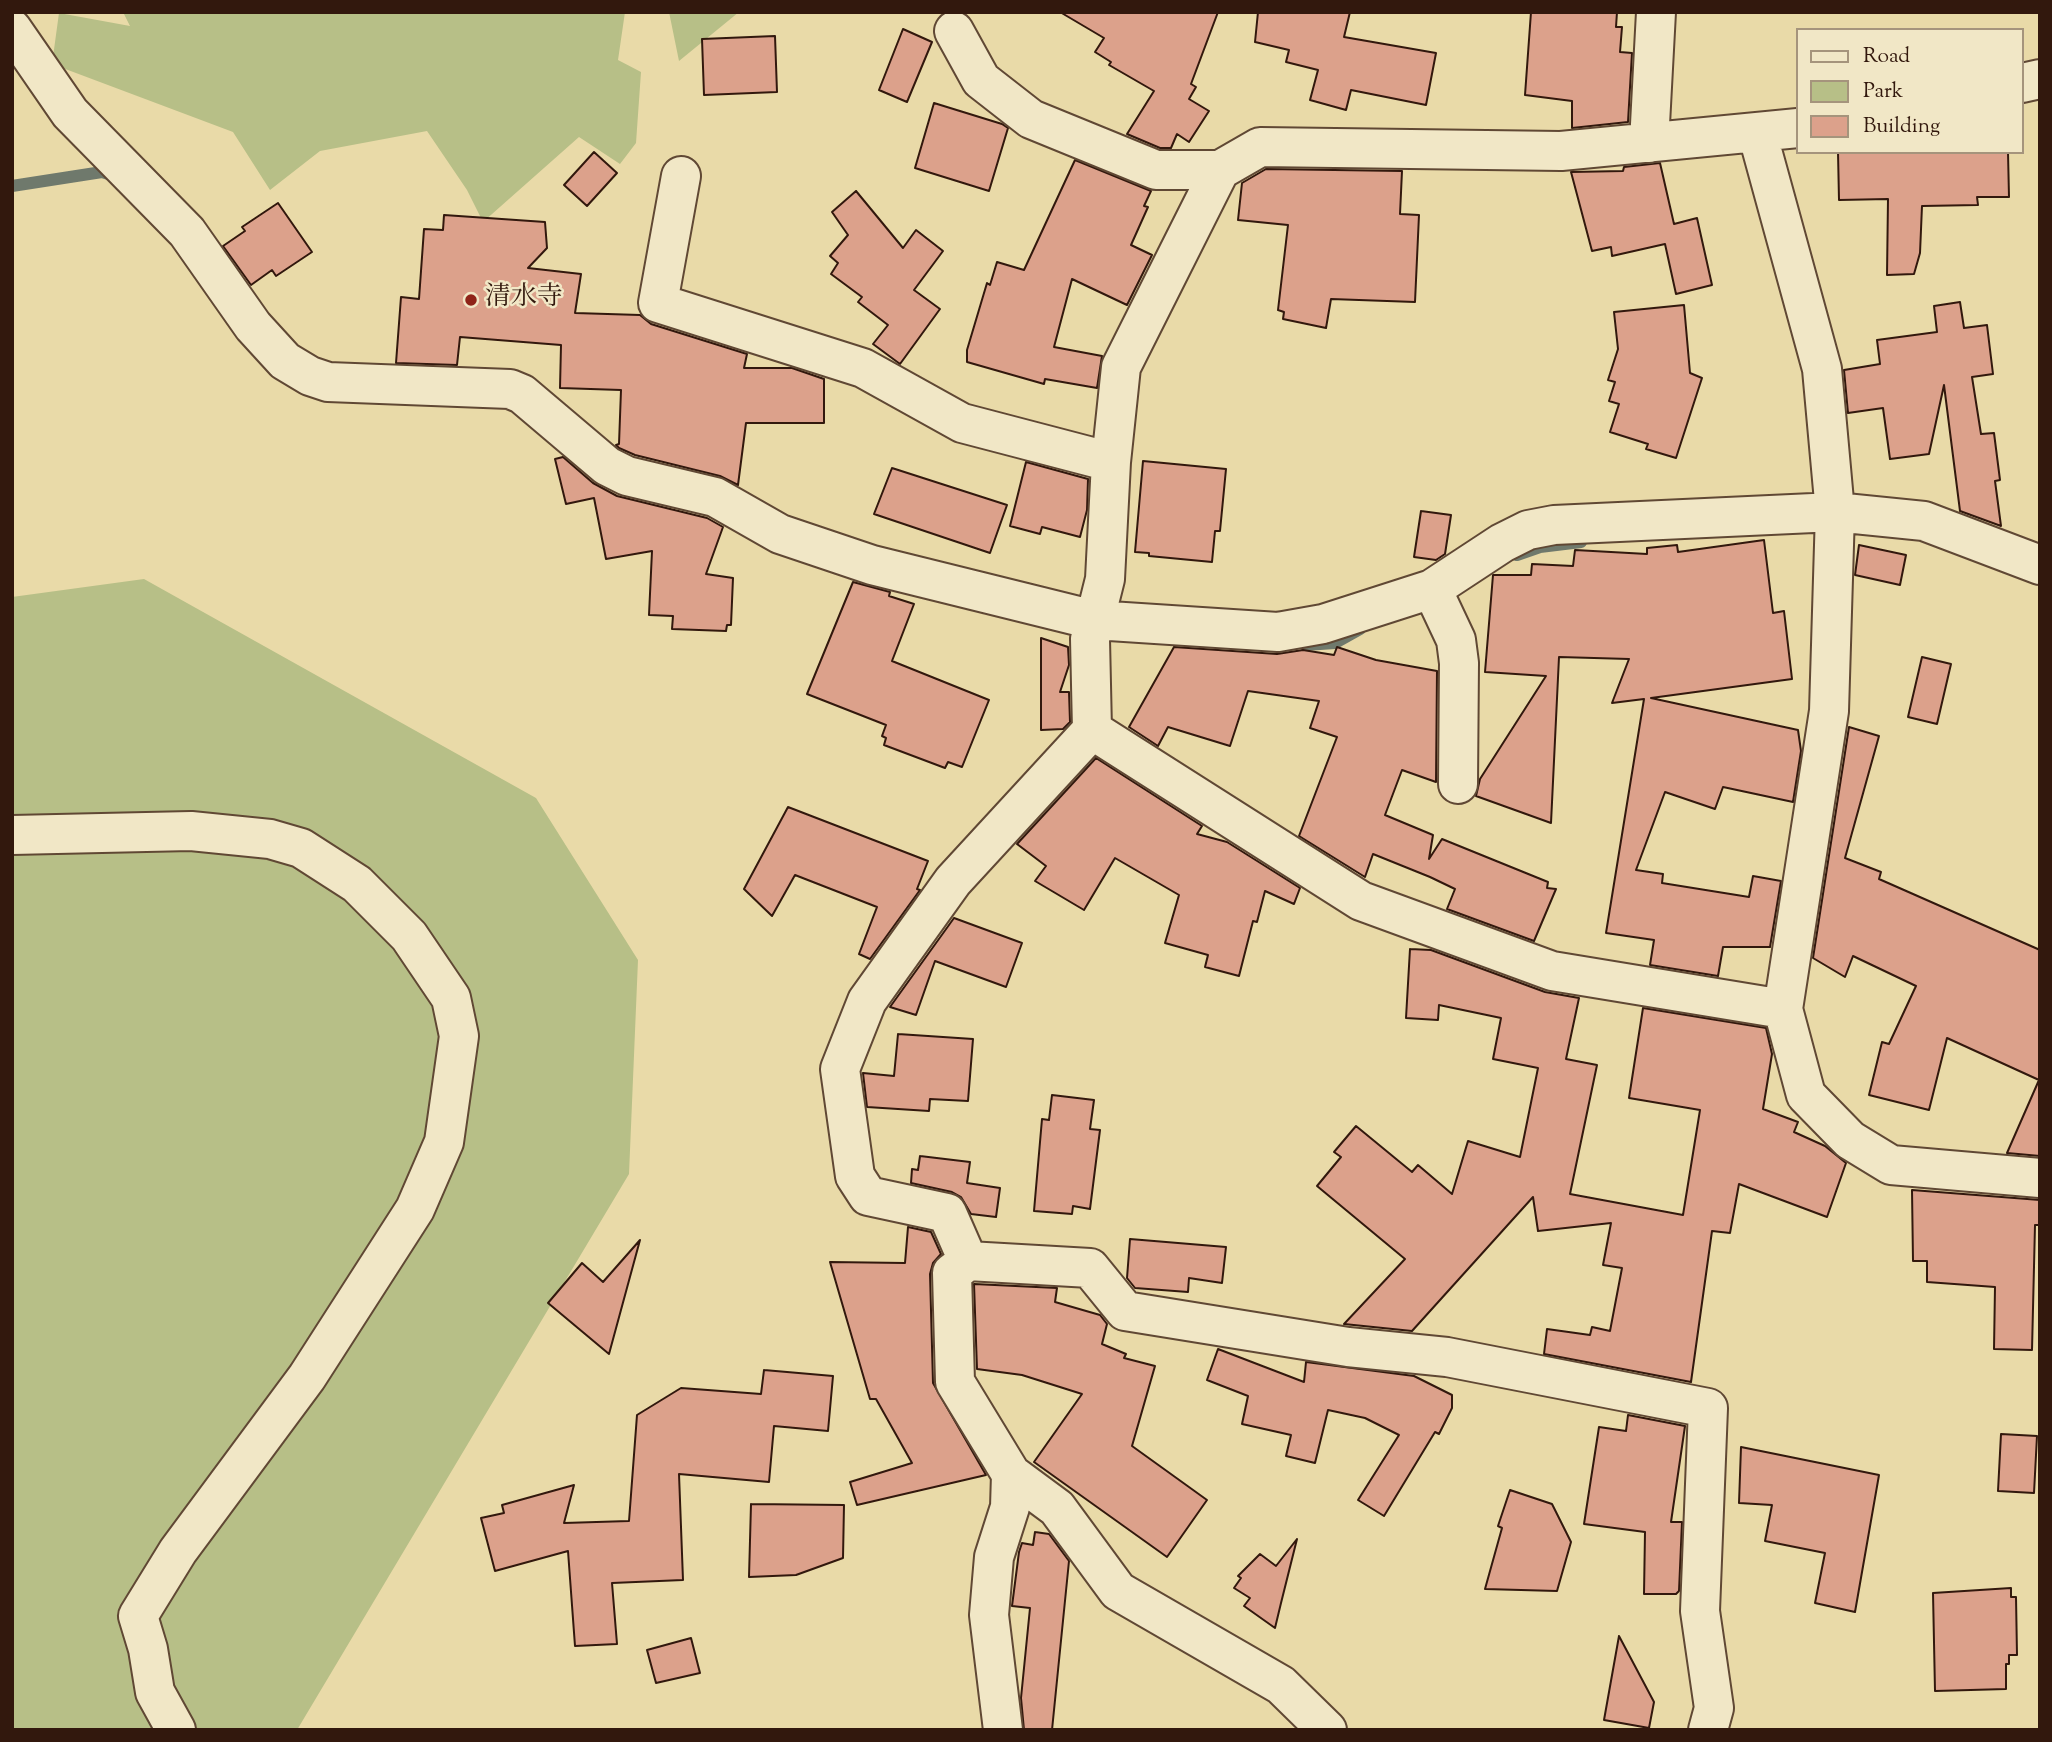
<!DOCTYPE html>
<html>
<head>
<meta charset="utf-8">
<style>
	body { margin:0 }
	#map { position:relative; width:2052px; height:1742px; overflow:hidden; background:#e9daa8; font-family:"Sorts Mill Goudy",serif }
	canvas { display:block }
	.frame { position:absolute; inset:0; border:14px solid #32180d; pointer-events:none }
	.legend { position:absolute; left:1796px; top:28px; width:228px; height:126px; box-sizing:border-box; background:#f1e7c6; border:2px solid #a5947c; margin:0; padding:9px 12px; list-style:none; font-size:21px; color:#32180d }
	.legend li { display:flex; align-items:center; gap:14px; height:35px }
	.legend b { width:35px; border:2px solid #a5947c }
</style>
</head>
<body>
<div id="map">
<canvas width="2052" height="1742"></canvas>
<div class="frame"></div>
<ul class="legend">
<li><b style="height:9px;background:#f1e7c6"></b>Road</li>
<li><b style="height:19px;background:#b7bf87"></b>Park</li>
<li><b style="height:19px;background:#dca18b"></b>Building</li>
</ul>
</div>
<script>
const ctx = document.querySelector('canvas').getContext('2d');
ctx.lineJoin = 'round';
function fillPath(path, color) {
  ctx.fillStyle = color;
  ctx.fill(path, 'evenodd');
}
function shape(rows) {
  const path = new Path2D();
  for (const r of rows) {
    path.moveTo(r[0], r[1]);
    for (let i = 2; i < r.length; i += 2) path.lineTo(r[i], r[i + 1]);
  }
  return path;
}
function stroke(path, color, width, dash) {
  ctx.strokeStyle = color;
  ctx.lineWidth = width;
  ctx.lineCap = dash ? 'butt' : 'round';
  ctx.setLineDash(dash || []);
  ctx.stroke(path);
}
function drawText(font, color, halo, rows, align = 'center') {
  ctx.font = font + ' "Sorts Mill Goudy","Noto Serif JP",serif';
  ctx.lineWidth = 5;
  ctx.setLineDash([]);
  ctx.textBaseline = 'middle';
  ctx.strokeStyle = halo;
  ctx.fillStyle = color;
  for (const [text, x, y, turn = 0] of rows) {
    ctx.save();
    ctx.translate(x, y);
    ctx.rotate((+turn || 0) * Math.PI / 180);
    ctx.textAlign = isNaN(turn) ? turn : align;
    if (halo) ctx.strokeText(text, 0, 0);
    ctx.fillText(text, 0, 0);
    ctx.restore();
  }
}
fillPath(shape([
	[123,12,625,12,618,60,641,72,636,143,620,164,579,137,483,222,467,190,427,131,320,151,270,190,233,132,52,64,59,13,130,26],
	[669,12,739,12,679,61],
	[144,579,536,798,638,960,629,1174,297,1730,12,1730,12,597]
]), '#b7bf87');
stroke(shape([
	[12,186,102,172,115,176],
	[1517,555,1540,547,1581,542],
	[1305,645,1335,643,1360,629]
]), '#6f796c', 12);
const building = shape([
	[1060,12,1218,12,1191,84,1196,87,1189,99,1209,111,1189,142,1177,134,1171,148,1160,148,1127,134,1154,91,1109,65,1111,62,1095,52,1104,38,1060,12],
	[1258,12,1350,12,1344,37,1436,53,1426,105,1351,90,1346,110,1310,100,1318,70,1286,62,1289,50,1255,42,1258,12],
	[1531,12,1617,12,1616,27,1622,27,1620,52,1632,53,1628,122,1572,128,1572,101,1525,95,1531,12],
	[903,29,932,42,907,102,879,90,903,29],
	[775,36,777,92,704,95,702,39,775,36],
	[934,103,1002,124,1008,128,989,191,915,168,934,103],
	[594,152,617,173,587,206,564,185,594,152],
	[1838,152,2008,152,2009,197,1977,197,1978,205,1922,206,1920,253,1914,274,1887,275,1888,199,1839,200,1838,152],
	[1075,160,1151,191,1144,206,1148,207,1131,245,1152,255,1127,305,1072,279,1054,347,1102,356,1097,388,1045,379,1044,384,967,362,967,350,987,283,990,285,997,262,1024,270,1075,160],
	[1660,163,1674,224,1697,218,1712,285,1676,294,1665,244,1612,256,1611,247,1592,251,1571,172,1623,171,1624,167,1660,163],
	[1266,169,1402,171,1400,214,1419,215,1415,302,1331,299,1326,328,1283,319,1284,312,1278,310,1288,225,1238,220,1242,183,1266,169],
	[856,191,903,248,916,230,943,251,914,290,940,309,900,364,873,344,888,325,858,302,862,297,831,274,838,263,830,256,848,235,832,212,856,191],
	[278,203,312,252,276,276,272,270,251,285,223,246,245,231,242,227,278,203],
	[444,215,545,222,547,248,528,268,581,274,575,313,640,315,651,324,747,354,744,368,792,368,824,379,824,423,746,423,738,485,720,476,635,455,619,448,616,445,619,444,621,390,560,388,561,345,460,337,457,365,396,363,401,297,419,299,424,229,443,230,444,215],
	[1960,302,1964,328,1987,325,1993,374,1972,377,1981,434,1994,433,2000,480,1995,481,2001,526,1960,511,1944,385,1929,454,1890,459,1883,408,1848,413,1844,370,1880,364,1877,340,1937,332,1934,306,1960,302],
	[1684,305,1690,373,1702,378,1676,458,1646,449,1648,444,1610,432,1619,404,1609,401,1615,382,1608,380,1618,349,1614,312,1684,305],
	[563,457,593,483,617,496,707,518,723,527,706,574,733,578,731,625,727,625,726,631,672,629,673,616,649,615,652,551,606,559,594,498,566,504,555,459,563,457],
	[1143,461,1226,469,1220,531,1215,531,1212,562,1149,556,1149,553,1135,552,1143,461],
	[1026,462,1088,479,1087,510,1080,537,1042,527,1040,534,1010,526,1026,462],
	[892,468,1007,505,990,553,874,514,892,468],
	[1421,511,1451,515,1445,554,1436,560,1414,557,1421,511],
	[1764,540,1773,613,1784,611,1792,679,1651,698,1798,730,1801,751,1793,802,1723,787,1715,809,1665,792,1636,870,1663,874,1662,883,1749,897,1753,876,1781,881,1770,947,1723,947,1718,976,1650,965,1654,940,1606,933,1644,699,1612,703,1629,659,1559,657,1551,823,1476,796,1480,779,1546,676,1485,672,1493,575,1531,575,1532,564,1573,566,1575,550,1647,554,1647,548,1677,545,1678,552,1764,540],
	[1859,545,1906,555,1900,585,1855,575,1859,545],
	[853,582,890,592,889,596,914,604,892,661,989,700,962,767,948,762,945,768,884,745,886,738,882,736,886,725,807,694,853,582],
	[1041,638,1068,647,1069,665,1060,692,1069,692,1070,722,1063,729,1041,730,1041,638],
	[1174,647,1277,654,1303,650,1334,655,1337,647,1376,660,1437,671,1436,782,1402,770,1385,815,1433,835,1429,859,1442,839,1548,882,1547,888,1556,889,1534,941,1447,909,1455,889,1430,877,1373,854,1365,877,1299,836,1337,737,1310,728,1319,701,1248,691,1230,746,1168,727,1158,746,1129,727,1174,647],
	[1922,657,1951,664,1937,724,1908,717,1922,657],
	[1849,727,1879,736,1845,858,1881,872,1879,879,2040,950,2040,1156,2007,1153,2039,1080,1947,1038,1929,1110,1869,1095,1882,1042,1889,1044,1916,986,1853,956,1845,977,1813,958,1849,727],
	[1096,758,1202,826,1197,834,1227,842,1300,888,1294,904,1265,891,1257,922,1253,921,1239,976,1205,967,1208,955,1165,943,1179,895,1115,858,1084,910,1035,881,1046,866,1017,844,1096,758],
	[788,807,928,861,917,889,920,890,870,959,859,954,877,907,795,875,772,916,744,889,788,807],
	[954,918,1022,943,1006,987,935,961,916,1015,890,1007,954,918],
	[1410,949,1431,950,1545,992,1579,998,1566,1059,1597,1065,1570,1194,1683,1215,1700,1110,1629,1098,1643,1008,1766,1028,1772,1054,1763,1109,1798,1122,1794,1132,1825,1146,1846,1163,1827,1217,1739,1184,1730,1233,1712,1231,1691,1382,1544,1354,1547,1329,1590,1335,1592,1327,1610,1331,1622,1268,1603,1265,1611,1223,1538,1231,1533,1197,1412,1331,1344,1324,1405,1259,1317,1186,1341,1157,1334,1152,1356,1126,1412,1172,1418,1165,1452,1194,1468,1141,1520,1157,1538,1068,1493,1059,1501,1018,1439,1005,1438,1020,1406,1018,1410,949],
	[898,1034,973,1039,968,1101,930,1099,929,1111,867,1107,863,1073,894,1076,898,1034],
	[1052,1095,1094,1100,1090,1129,1100,1130,1090,1209,1073,1206,1072,1214,1034,1211,1042,1119,1049,1120,1052,1095],
	[920,1156,970,1162,967,1183,1000,1188,996,1217,971,1214,961,1197,952,1192,911,1183,912,1169,918,1170,920,1156],
	[1912,1190,2040,1200,2040,1225,2035,1225,2032,1350,1994,1349,1995,1287,1927,1282,1927,1261,1913,1261,1912,1190],
	[908,1227,931,1232,941,1254,933,1263,930,1274,933,1383,986,1475,857,1505,850,1482,912,1463,876,1399,870,1399,830,1262,905,1263,908,1227],
	[1130,1239,1226,1247,1222,1283,1189,1278,1188,1292,1135,1288,1127,1278,1130,1239],
	[640,1240,609,1354,548,1303,582,1263,603,1282,640,1240],
	[974,1284,1057,1288,1055,1302,1100,1315,1107,1324,1102,1344,1126,1354,1124,1358,1155,1366,1132,1446,1207,1500,1167,1557,1034,1462,1082,1394,1022,1375,977,1369,974,1284],
	[1218,1349,1304,1382,1306,1362,1414,1376,1452,1395,1452,1408,1439,1434,1435,1432,1384,1516,1358,1500,1399,1435,1365,1418,1328,1410,1315,1463,1286,1456,1291,1435,1242,1424,1248,1396,1207,1380,1218,1349],
	[764,1370,833,1376,828,1431,774,1426,769,1482,679,1474,683,1580,612,1583,617,1644,575,1646,568,1551,495,1571,481,1518,504,1513,502,1505,574,1485,564,1523,629,1521,637,1415,681,1388,761,1394,764,1370],
	[1628,1415,1685,1426,1671,1522,1682,1522,1679,1591,1676,1594,1644,1594,1645,1532,1584,1524,1599,1427,1626,1431,1628,1415],
	[2001,1434,2037,1436,2034,1493,1998,1491,2001,1434],
	[1741,1447,1879,1475,1855,1612,1815,1603,1825,1553,1765,1541,1772,1505,1739,1503,1741,1447],
	[1510,1490,1552,1504,1571,1542,1557,1591,1485,1589,1502,1528,1498,1526,1510,1490],
	[751,1504,844,1505,843,1558,796,1575,749,1577,751,1504],
	[1035,1532,1049,1534,1069,1561,1052,1730,1024,1730,1021,1698,1030,1608,1012,1606,1019,1552,1022,1543,1033,1545,1035,1532],
	[1297,1539,1281,1603,1275,1628,1244,1606,1250,1598,1234,1588,1241,1578,1238,1576,1260,1554,1276,1566,1297,1539],
	[2011,1588,2011,1597,2016,1597,2017,1655,2009,1655,2009,1664,2006,1664,2006,1689,1935,1691,1933,1593,2011,1588],
	[1619,1636,1654,1702,1649,1728,1604,1720,1619,1636],
	[691,1638,700,1673,656,1683,647,1650,691,1638]
]);
fillPath(building, '#dca18b');
stroke(building, '#32180d', 2);
const street = shape([
	[12,29,70,113,187,232,253,326,285,361,310,376,328,382,510,389,522,394,607,466,627,476,715,497,780,534,872,565,1094,620,1278,632,1323,624,1432,589,1502,543,1528,530,1554,525,1835,512,1924,521,2040,565],
	[954,31,981,80,1031,119,1156,170,1220,170],
	[2022,83,2040,79],
	[1757,132,1822,369,1835,512,1829,711,1783,1009,1806,1095,1850,1140,1891,1165,2040,1178],
	[1649,143,1656,12],
	[681,176,658,303,863,368,962,423,1111,462],
	[1432,589,1456,640,1459,663,1458,784],
	[1092,730,1361,901,1552,971,1783,1009],
	[12,835,191,831,270,839,301,848,357,884,409,936,451,998,459,1036,444,1142,415,1209,307,1377,178,1551,138,1616,148,1649,155,1692,176,1730],
	[968,1261,952,1273,955,1382,1011,1474,1010,1507,994,1557,989,1615,1003,1730],
	[1011,1474,1057,1508,1118,1591,1281,1685,1327,1730],
	[1708,1730,1714,1708,1700,1611,1708,1408,1447,1357,1348,1347,1125,1311,1090,1268,968,1261,947,1213,868,1196,855,1176,840,1069,867,1001,953,881,1092,730,1090,639,1105,579,1111,462,1121,367,1220,170,1260,147,1561,151,1798,128]
]);
stroke(street, '#604834', 42);
stroke(street, '#f1e7c6', 38);
for (const [x, y, r, color] of [
	[471,300,7,"#8f2418"]
]) {
  const dot = new Path2D();
  dot.arc(x, y, r, 0, 2 * Math.PI);
  ctx.fillStyle = color;
  ctx.fill(dot);
  stroke(dot, '#f1e7c6', 2.5);
}
drawText('26px', '#32180d', '#f1e7c6', [
	["清水寺",485,300]
], 'left');
</script>
</body>
</html>
